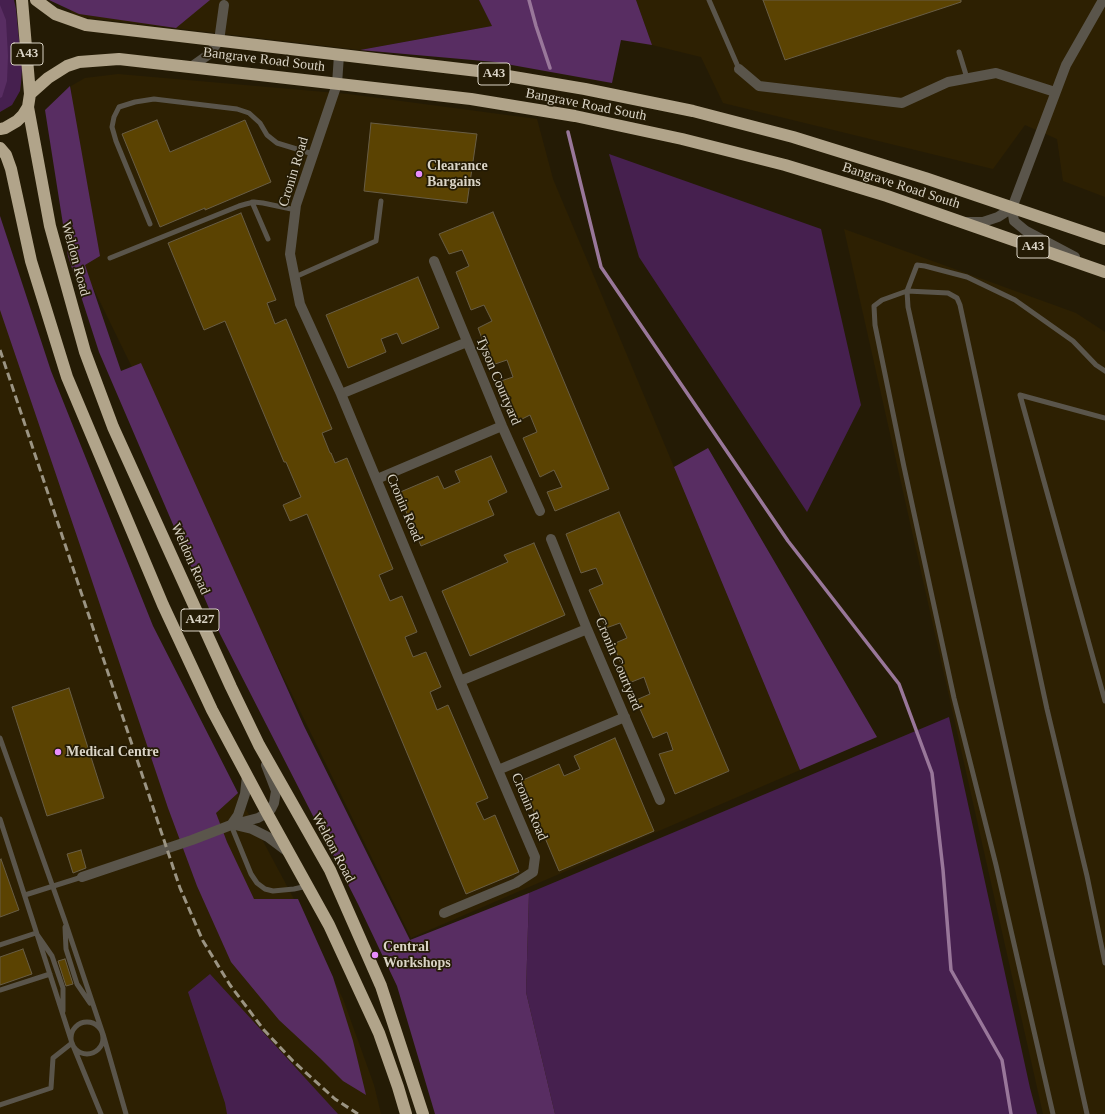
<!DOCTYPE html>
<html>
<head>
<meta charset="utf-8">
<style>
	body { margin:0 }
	canvas { display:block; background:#241b05 }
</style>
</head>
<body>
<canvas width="1105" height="1114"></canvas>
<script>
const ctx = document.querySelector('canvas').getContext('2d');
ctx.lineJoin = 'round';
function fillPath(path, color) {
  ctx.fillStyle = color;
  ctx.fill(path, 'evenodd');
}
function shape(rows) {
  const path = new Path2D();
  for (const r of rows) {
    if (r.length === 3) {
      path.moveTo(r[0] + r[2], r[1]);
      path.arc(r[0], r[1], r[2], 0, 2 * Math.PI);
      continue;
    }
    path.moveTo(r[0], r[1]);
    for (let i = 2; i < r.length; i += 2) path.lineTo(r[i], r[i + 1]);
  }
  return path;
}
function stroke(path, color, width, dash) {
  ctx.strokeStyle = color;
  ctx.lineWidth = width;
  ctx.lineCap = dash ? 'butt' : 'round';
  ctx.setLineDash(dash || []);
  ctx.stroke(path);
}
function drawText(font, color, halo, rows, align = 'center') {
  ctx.font = font + ' Georgia,serif';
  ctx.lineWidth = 3.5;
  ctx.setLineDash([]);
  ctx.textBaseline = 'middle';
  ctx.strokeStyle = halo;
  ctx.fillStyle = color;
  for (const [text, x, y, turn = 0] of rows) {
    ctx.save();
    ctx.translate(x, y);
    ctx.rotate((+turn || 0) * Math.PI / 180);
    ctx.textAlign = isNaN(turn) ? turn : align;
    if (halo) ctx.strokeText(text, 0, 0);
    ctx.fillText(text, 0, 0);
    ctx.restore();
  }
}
fillPath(shape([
	[70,0,479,0,492,26,360,50,72,16],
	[636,0,1105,0,1105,197,1063,181,1057,139,1025,125,993,169,723,103,701,57,652,45],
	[118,74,348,94,537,119,553,179,674,467,800,770,411,938,83,267,71,86,85,78],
	[844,229,1076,313,1105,332,1105,1114,1043,1114],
	[0,252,149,628,295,901,343,999,374,1085,381,1114,0,1114]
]), '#2d2002');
fillPath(shape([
	[0,0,14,0,16,9,22,69,21,83,20,91,12,105,0,112],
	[609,154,821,229,861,405,807,512,639,257],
	[949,717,1030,1088,1037,1114,555,1114,526,992,529,893],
	[210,974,338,1114,227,1114,225,1103,188,992]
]), '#46204f');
fillPath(shape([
	[49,0,210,0,176,28,79,14],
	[479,0,636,0,652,45,621,40,612,83,495,62,360,50,492,26],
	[0,5,6,20,8,56,7,81,2,97,0,98],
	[70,86,100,256,85,265,121,371,141,363,304,726,410,940,529,893,526,992,555,1114,435,1114,397,986,358,904,220,634,99,352,68,256,45,110],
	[0,216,51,371,153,626,238,793,216,813,227,842,254,899,298,899,333,977,353,1041,366,1095,343,1081,320,1058,279,1020,231,962,197,886,168,808,83,554,0,310],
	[708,448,877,737,800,770,674,467]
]), '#582d62');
stroke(shape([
	[529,0,536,26,550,68],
	[568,132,601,267,788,541,899,684,932,773,943,870,951,970,1002,1060,1011,1114]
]), '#99779a', 3.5);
const building = shape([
	[763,0,961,0,961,2,785,60,763,0],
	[157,120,170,152,245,120,271,182,205,210,205,208,160,227,122,134,157,120],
	[371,123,477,134,467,203,364,191,371,123],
	[493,212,609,489,555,511,547,492,562,487,554,470,540,477,523,438,537,432,530,415,516,422,501,381,513,377,507,360,492,365,478,328,492,321,484,305,471,310,456,272,469,266,462,250,449,254,439,234,493,212],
	[241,213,276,300,267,303,275,324,286,319,332,429,322,433,330,453,331,453,335,463,347,458,393,569,379,575,390,601,402,596,417,632,405,637,413,657,426,652,441,687,430,692,437,710,448,705,488,798,476,803,484,820,495,815,519,872,466,894,307,514,290,521,283,505,301,497,286,462,284,462,225,321,204,330,168,243,241,213],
	[418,277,439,328,402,344,397,333,381,339,386,352,348,368,326,315,418,277],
	[491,456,507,492,488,501,494,515,421,546,398,493,438,476,444,489,460,482,455,471,491,456],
	[619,512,729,771,675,794,659,754,673,750,667,732,653,738,636,700,650,694,644,677,629,683,613,644,627,638,620,623,606,628,589,590,603,584,596,568,581,573,566,534,619,512],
	[534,543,565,615,470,656,442,591,508,562,504,555,534,543],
	[69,688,104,798,47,816,12,707,69,688],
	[615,738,654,831,559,871,521,781,559,764,564,776,580,769,574,756,615,738],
	[81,850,86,868,73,873,67,854,81,850],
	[1,859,19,910,0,917,0,860,1,859],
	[23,949,32,974,0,985,0,957,23,949],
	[65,959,73,984,66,986,58,961,65,959]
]);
fillPath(building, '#5b4302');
stroke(building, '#685d45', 1);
stroke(shape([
	[709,0,739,69],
	[959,52,967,78],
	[252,202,268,239],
	[150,224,116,141,112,127,114,117,119,107,135,102,154,99,237,109,249,113,260,123,267,135,277,143,313,154],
	[110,258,239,206,246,204,254,202,263,203,296,210],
	[295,277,376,241,381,201],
	[1020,395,1105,701],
	[1020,395,1105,418],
	[0,738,65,921,103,1034,126,1114],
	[0,819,72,1043,101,1114],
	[231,825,251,874,257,883,265,889,273,891,294,889,307,886],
	[25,895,82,877],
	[65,927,66,949,77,984,90,1003],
	[0,945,36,933,52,956,63,988,63,1011],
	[0,990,50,974],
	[87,1038,16],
	[0,1105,51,1088,53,1058,72,1043],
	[1053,1114,996,865,954,698,904,467,875,325,874,306,882,300,907,291,948,293,957,298,960,305,1047,709,1087,876,1105,963],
	[1087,1114,908,307,907,291,917,265,925,266,967,277,1015,300,1073,341,1096,365,1105,371]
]), '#5a554b', 5);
stroke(shape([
	[339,55,337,84,296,205,290,254,300,304,341,394,460,681,535,857,533,872,516,883,444,913],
	[191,67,208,55,219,41,224,5],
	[739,69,759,86,902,103,948,82,996,73,1055,92],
	[968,222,983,222,998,217,1012,208],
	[1075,257,1026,231,1014,221,1012,208,1066,65,1103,0],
	[434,261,502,426,540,511],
	[341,394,467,342],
	[377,479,502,426],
	[551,539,587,629,660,800],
	[460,681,587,629],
	[498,770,625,717],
	[231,825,238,815,245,794,247,776],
	[235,825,252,829,268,837,288,852],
	[82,877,192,840,231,825,258,818,267,813,271,809,274,803,276,791,266,765]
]), '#5a554b', 10);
stroke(shape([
	[36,0,55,14,86,25,478,71,585,89,693,111,793,137,925,178,1105,239],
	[30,94,48,78,67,66,79,62,119,59,471,99,575,116,682,139,785,165,887,196,1105,272],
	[28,107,50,226,85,352,113,427,231,687,259,745,330,870,381,986,423,1114],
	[0,129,5,128,17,121,23,115,28,107,30,94,22,0],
	[0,148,6,155,11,169,31,261,67,377,163,605,212,710,267,813,329,925,379,1033,398,1087,406,1114]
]), '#b1a48a', 12);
stroke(shape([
	[0,350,180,888,203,941,230,985,264,1030,293,1061,335,1099,358,1114]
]), '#9b9483', 3, [8, 4]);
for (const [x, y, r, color] of [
	[419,174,4,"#e98dfe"],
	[58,752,4,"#e98dfe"],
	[375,955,4,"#e98dfe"]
]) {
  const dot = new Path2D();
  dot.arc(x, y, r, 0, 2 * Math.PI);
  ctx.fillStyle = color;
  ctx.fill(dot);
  stroke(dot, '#241b05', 1.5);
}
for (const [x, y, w] of [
	[27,54,32],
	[494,74,32],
	[1033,247,32],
	[200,620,38]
]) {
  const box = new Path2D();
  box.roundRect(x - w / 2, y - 11, w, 22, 3);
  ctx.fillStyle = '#241b05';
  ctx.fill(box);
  stroke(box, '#dad4c6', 1);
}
drawText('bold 13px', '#dad4c6', null, [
	["A43",27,54],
	["A43",494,74],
	["A43",1033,247],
	["A427",200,620]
]);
drawText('14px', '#dad4c6', '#241b05', [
	["Bangrave Road South",264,60,7],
	["Bangrave Road South",586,105,11],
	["Cronin Road",294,172,-73],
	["Bangrave Road South",901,186,18],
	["Weldon Road",75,259,75],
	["Tyson Courtyard",498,381,67],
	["Cronin Road",404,508,67],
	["Weldon Road",190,559,66],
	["Cronin Courtyard",618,664,67],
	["Cronin Road",529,807,67],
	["Weldon Road",333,848,62]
]);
drawText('bold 14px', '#dad4c6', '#241b05', [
	["Clearance",427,166],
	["Bargains",427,182],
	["Medical Centre",66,752],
	["Central",383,947],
	["Workshops",383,963]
], 'left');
</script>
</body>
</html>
